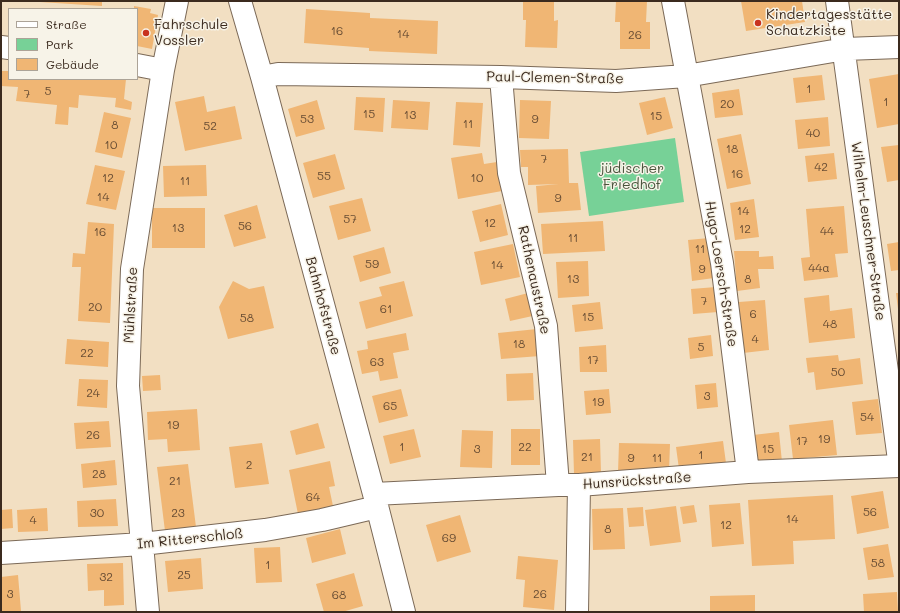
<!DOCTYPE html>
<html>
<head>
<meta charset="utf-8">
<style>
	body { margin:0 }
	#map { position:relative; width:900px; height:613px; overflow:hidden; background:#f2dfc2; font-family:Mali,sans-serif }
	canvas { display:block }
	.frame { position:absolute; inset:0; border:2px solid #3b2a1e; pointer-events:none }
	.legend { position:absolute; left:8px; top:8px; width:130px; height:72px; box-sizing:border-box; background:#f7f3e8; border:1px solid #aca397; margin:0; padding:5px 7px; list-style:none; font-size:12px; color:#3b2a1e }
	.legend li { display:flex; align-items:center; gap:8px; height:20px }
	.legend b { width:20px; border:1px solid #aca397 }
</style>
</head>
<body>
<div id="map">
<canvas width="900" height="613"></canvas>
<div class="frame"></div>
<ul class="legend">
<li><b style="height:5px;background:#fff"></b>Straße</li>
<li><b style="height:11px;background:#77d197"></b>Park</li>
<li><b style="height:11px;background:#f0b674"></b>Gebäude</li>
</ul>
</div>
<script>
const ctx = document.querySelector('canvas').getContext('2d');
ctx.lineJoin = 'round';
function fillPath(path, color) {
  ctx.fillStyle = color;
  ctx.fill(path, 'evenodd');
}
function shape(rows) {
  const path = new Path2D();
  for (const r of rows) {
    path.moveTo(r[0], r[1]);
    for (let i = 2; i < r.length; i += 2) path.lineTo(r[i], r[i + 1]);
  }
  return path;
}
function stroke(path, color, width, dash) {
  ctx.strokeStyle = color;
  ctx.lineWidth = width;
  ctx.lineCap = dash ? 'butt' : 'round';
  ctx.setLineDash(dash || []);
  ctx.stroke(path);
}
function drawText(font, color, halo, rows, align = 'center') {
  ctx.font = font + ' Mali,sans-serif';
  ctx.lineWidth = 3;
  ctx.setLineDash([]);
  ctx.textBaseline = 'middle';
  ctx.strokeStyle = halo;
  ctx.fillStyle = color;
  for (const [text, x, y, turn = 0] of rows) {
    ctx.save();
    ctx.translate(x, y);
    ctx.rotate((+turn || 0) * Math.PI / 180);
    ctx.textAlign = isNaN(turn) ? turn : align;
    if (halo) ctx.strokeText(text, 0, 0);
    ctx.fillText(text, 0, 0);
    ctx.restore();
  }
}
fillPath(shape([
	[675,138,684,202,589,216,580,152]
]), '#77d197');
fillPath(shape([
	[40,1,102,1,102,6,40,2],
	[523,1,554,1,554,21,558,20,557,48,525,47,526,20,523,20],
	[616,1,647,1,646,22,650,22,650,49,620,49,620,22,615,22],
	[741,1,802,1,805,22,746,31],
	[134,6,151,9,150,13,158,15,152,49,137,46,137,9,134,9],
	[306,9,370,13,370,18,438,21,437,54,369,51,369,48,304,43],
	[1,71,9,71,9,79,126,79,124,99,132,102,131,110,115,107,116,98,79,95,78,108,69,107,68,125,55,124,57,105,16,101,18,87,1,86],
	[899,74,899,124,877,128,869,79],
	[822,75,825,100,796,103,793,78],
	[739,89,743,115,715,118,712,93],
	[204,96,207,112,235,106,242,139,185,151,175,102],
	[356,97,385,98,383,132,354,130],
	[665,97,673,128,647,135,639,103],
	[317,100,325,129,296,137,288,109],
	[393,100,430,102,428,130,391,128],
	[520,100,551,101,549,139,519,138],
	[456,102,483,103,480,147,453,145],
	[104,112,131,118,122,158,95,152],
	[828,117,830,146,798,149,795,120],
	[741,134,751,184,727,189,717,139],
	[899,145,899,180,887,182,881,147],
	[568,149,569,183,578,183,581,210,538,213,536,186,559,184,528,185,528,167,521,167,520,150],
	[482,153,484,164,497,162,502,191,458,199,451,158],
	[834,153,837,179,808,182,805,156],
	[335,154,345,189,313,198,303,163],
	[95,165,125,171,116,210,86,204],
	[206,165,207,196,164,197,163,166],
	[362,198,371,231,338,240,329,206],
	[754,199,759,237,735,240,730,203],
	[501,204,508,235,480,242,472,211],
	[257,205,266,238,234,247,224,215],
	[844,206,848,253,835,254,838,277,804,281,801,258,810,257,806,209],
	[152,208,205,208,205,248,152,248],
	[603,221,605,251,543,254,541,224],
	[88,222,114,224,110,323,78,321,81,267,72,267,73,253,85,254],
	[709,238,714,278,692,281,688,240],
	[899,242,899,270,891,271,887,244],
	[513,244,520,277,481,285,474,252],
	[384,247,391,273,360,282,353,256],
	[734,251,759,251,759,257,773,256,774,269,758,269,760,288,737,291],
	[588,261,589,296,558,298,556,262],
	[233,281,249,289,264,286,274,328,228,339,219,307],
	[404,281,413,316,366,329,359,302,382,296,379,287],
	[716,287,718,312,693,314,691,289],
	[532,292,537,315,510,321,505,299],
	[896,293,899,293,899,309,898,309],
	[829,295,830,311,852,308,855,338,809,343,804,298],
	[765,300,769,350,743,353,739,302],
	[600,302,603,329,575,332,572,305],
	[537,329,540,356,501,359,498,333],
	[406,333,409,350,393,353,398,378,380,381,378,371,362,374,357,351,368,349,367,341],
	[711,335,713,356,690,359,688,338],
	[67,339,109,342,108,367,65,364],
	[606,345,607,372,580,372,579,347],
	[838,355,839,361,860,358,863,384,816,390,814,372,808,373,806,358],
	[533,373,534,400,507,401,506,374],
	[160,375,161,390,143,391,142,376],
	[79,379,108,380,107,408,77,406],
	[716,383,718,407,697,409,695,385],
	[401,389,408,416,379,423,372,396],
	[609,389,611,413,586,415,584,391],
	[878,399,882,433,856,435,852,402],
	[197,409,200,450,168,452,167,439,148,440,147,412],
	[833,420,837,455,793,459,789,425],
	[109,421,111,447,76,449,74,423],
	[318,423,325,448,296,455,290,431],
	[414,429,421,457,390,464,383,436],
	[511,429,540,429,540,465,511,465],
	[462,430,493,431,492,468,460,467],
	[779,432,782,462,756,465,753,435],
	[600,439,601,473,574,474,573,440],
	[723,441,726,463,679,469,676,447],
	[262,443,269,484,235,488,229,447],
	[619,443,670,444,669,472,618,472],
	[115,460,117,485,83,488,81,464],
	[330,461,335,486,329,487,333,506,298,514,289,470],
	[188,464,196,527,165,531,157,467],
	[883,491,889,528,857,534,851,496],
	[833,495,835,539,793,541,794,564,752,566,748,500],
	[116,499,118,526,78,527,77,501],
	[740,503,744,544,712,547,709,505],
	[694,505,697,522,683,524,680,507],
	[676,506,681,542,650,546,645,510],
	[643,507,644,526,629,527,627,508],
	[47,508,48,531,18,532,17,510],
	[623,508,625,549,593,550,592,509],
	[12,509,13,528,1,529,1,510],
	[460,515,471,552,437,562,426,525],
	[340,529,346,554,312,563,306,538],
	[888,544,894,577,868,580,863,548],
	[280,547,282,582,256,583,254,548],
	[518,556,558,560,554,610,523,607,525,580,516,579],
	[201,558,203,589,168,592,165,561],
	[123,563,124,605,104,606,104,590,88,591,87,564],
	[354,573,363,606,342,612,324,612,316,584],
	[18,575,21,611,1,612,1,577],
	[897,592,898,612,864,612,863,594],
	[755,595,755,612,710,612,710,596]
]), '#f0b674');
const minor = shape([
	[240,1,262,77,374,494,404,612],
	[673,1,722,263,748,472],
	[837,1,899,460],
	[1,47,9,48],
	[137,65,163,70],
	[262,77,278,74,501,77,616,81,686,76,845,49,899,47],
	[501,77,509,173,546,326,558,485],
	[374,494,558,485,579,485,748,472,899,466],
	[1,553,142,544,265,530,322,520,377,507],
	[148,612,128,386,132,269,163,70,177,1],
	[577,612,579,485]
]);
stroke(minor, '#7b6957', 24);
stroke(minor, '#fff', 22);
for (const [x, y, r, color] of [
	[758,23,4,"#c8321e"],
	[146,33,4,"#c8321e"]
]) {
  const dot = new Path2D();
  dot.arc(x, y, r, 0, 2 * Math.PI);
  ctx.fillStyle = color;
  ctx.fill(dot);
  stroke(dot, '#f7f3e8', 1.5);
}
drawText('12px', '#684d34', null, [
	["16",337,31],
	["14",403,34],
	["26",635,35],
	["1",809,89],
	["5",48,91],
	["7",27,94],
	["1",886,102],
	["20",727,104],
	["15",369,114],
	["13",410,115],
	["15",656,116],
	["53",307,119],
	["9",535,119],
	["11",468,124],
	["8",115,125],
	["52",210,126],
	["40",813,133],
	["10",111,145],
	["18",732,149],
	["7",544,159],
	["42",821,167],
	["16",737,174],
	["55",324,176],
	["12",108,178],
	["10",477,178],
	["11",185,181],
	["14",103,197],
	["9",558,198],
	["14",743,211],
	["57",350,219],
	["12",490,223],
	["56",245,226],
	["13",178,228],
	["12",745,229],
	["44",827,231],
	["16",100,232],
	["11",573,238],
	["11",700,249],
	["59",372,264],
	["14",497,265],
	["44a",819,268],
	["9",702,269],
	["13",573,279],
	["8",748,279],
	["7",704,301],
	["20",95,307],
	["61",386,309],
	["6",753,314],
	["15",588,317],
	["58",247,318],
	["48",830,324],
	["4",755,339],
	["18",519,344],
	["5",701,347],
	["22",87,353],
	["17",593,360],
	["63",377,362],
	["50",838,372],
	["24",93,393],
	["3",707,396],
	["19",598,402],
	["65",390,406],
	["54",867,417],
	["19",173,425],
	["26",93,435],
	["19",824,439],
	["17",802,441],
	["1",402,447],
	["22",525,447],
	["3",477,449],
	["15",768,449],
	["1",701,455],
	["21",587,457],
	["9",631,458],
	["11",657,458],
	["2",249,465],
	["28",99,474],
	["21",175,481],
	["64",313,497],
	["56",870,512],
	["30",97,513],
	["23",178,513],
	["14",792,519],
	["4",33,520],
	["12",726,525],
	["8",608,529],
	["69",449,538],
	["58",878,563],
	["1",268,565],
	["25",184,575],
	["32",106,577],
	["3",10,594],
	["26",540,594],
	["68",339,595]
]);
drawText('14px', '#3b2a1e', '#f7f3e8', [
	["Kindertagesstätte",766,15],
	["Schatzkiste",766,31],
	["Fahrschule",154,25],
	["Vossler",154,41]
], 'left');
drawText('14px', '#3b2a1e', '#f7f3e8', [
	["Paul-Clemen-Straße",555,78,1],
	["Wilhelm-Leuschner-Straße",868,231,82],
	["Hugo-Loersch-Straße",721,274,81],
	["Rathenaustraße",534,280,78],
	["Mühlstraße",131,305,-87],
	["Bahnhofstraße",323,306,75],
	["Hunsrückstraße",637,481,-4],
	["Im Ritterschloß",190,539,-6]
]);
drawText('14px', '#4a543c', '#f7f3e8', [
	["jüdischer",632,169],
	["Friedhof",632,185]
]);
</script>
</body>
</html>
